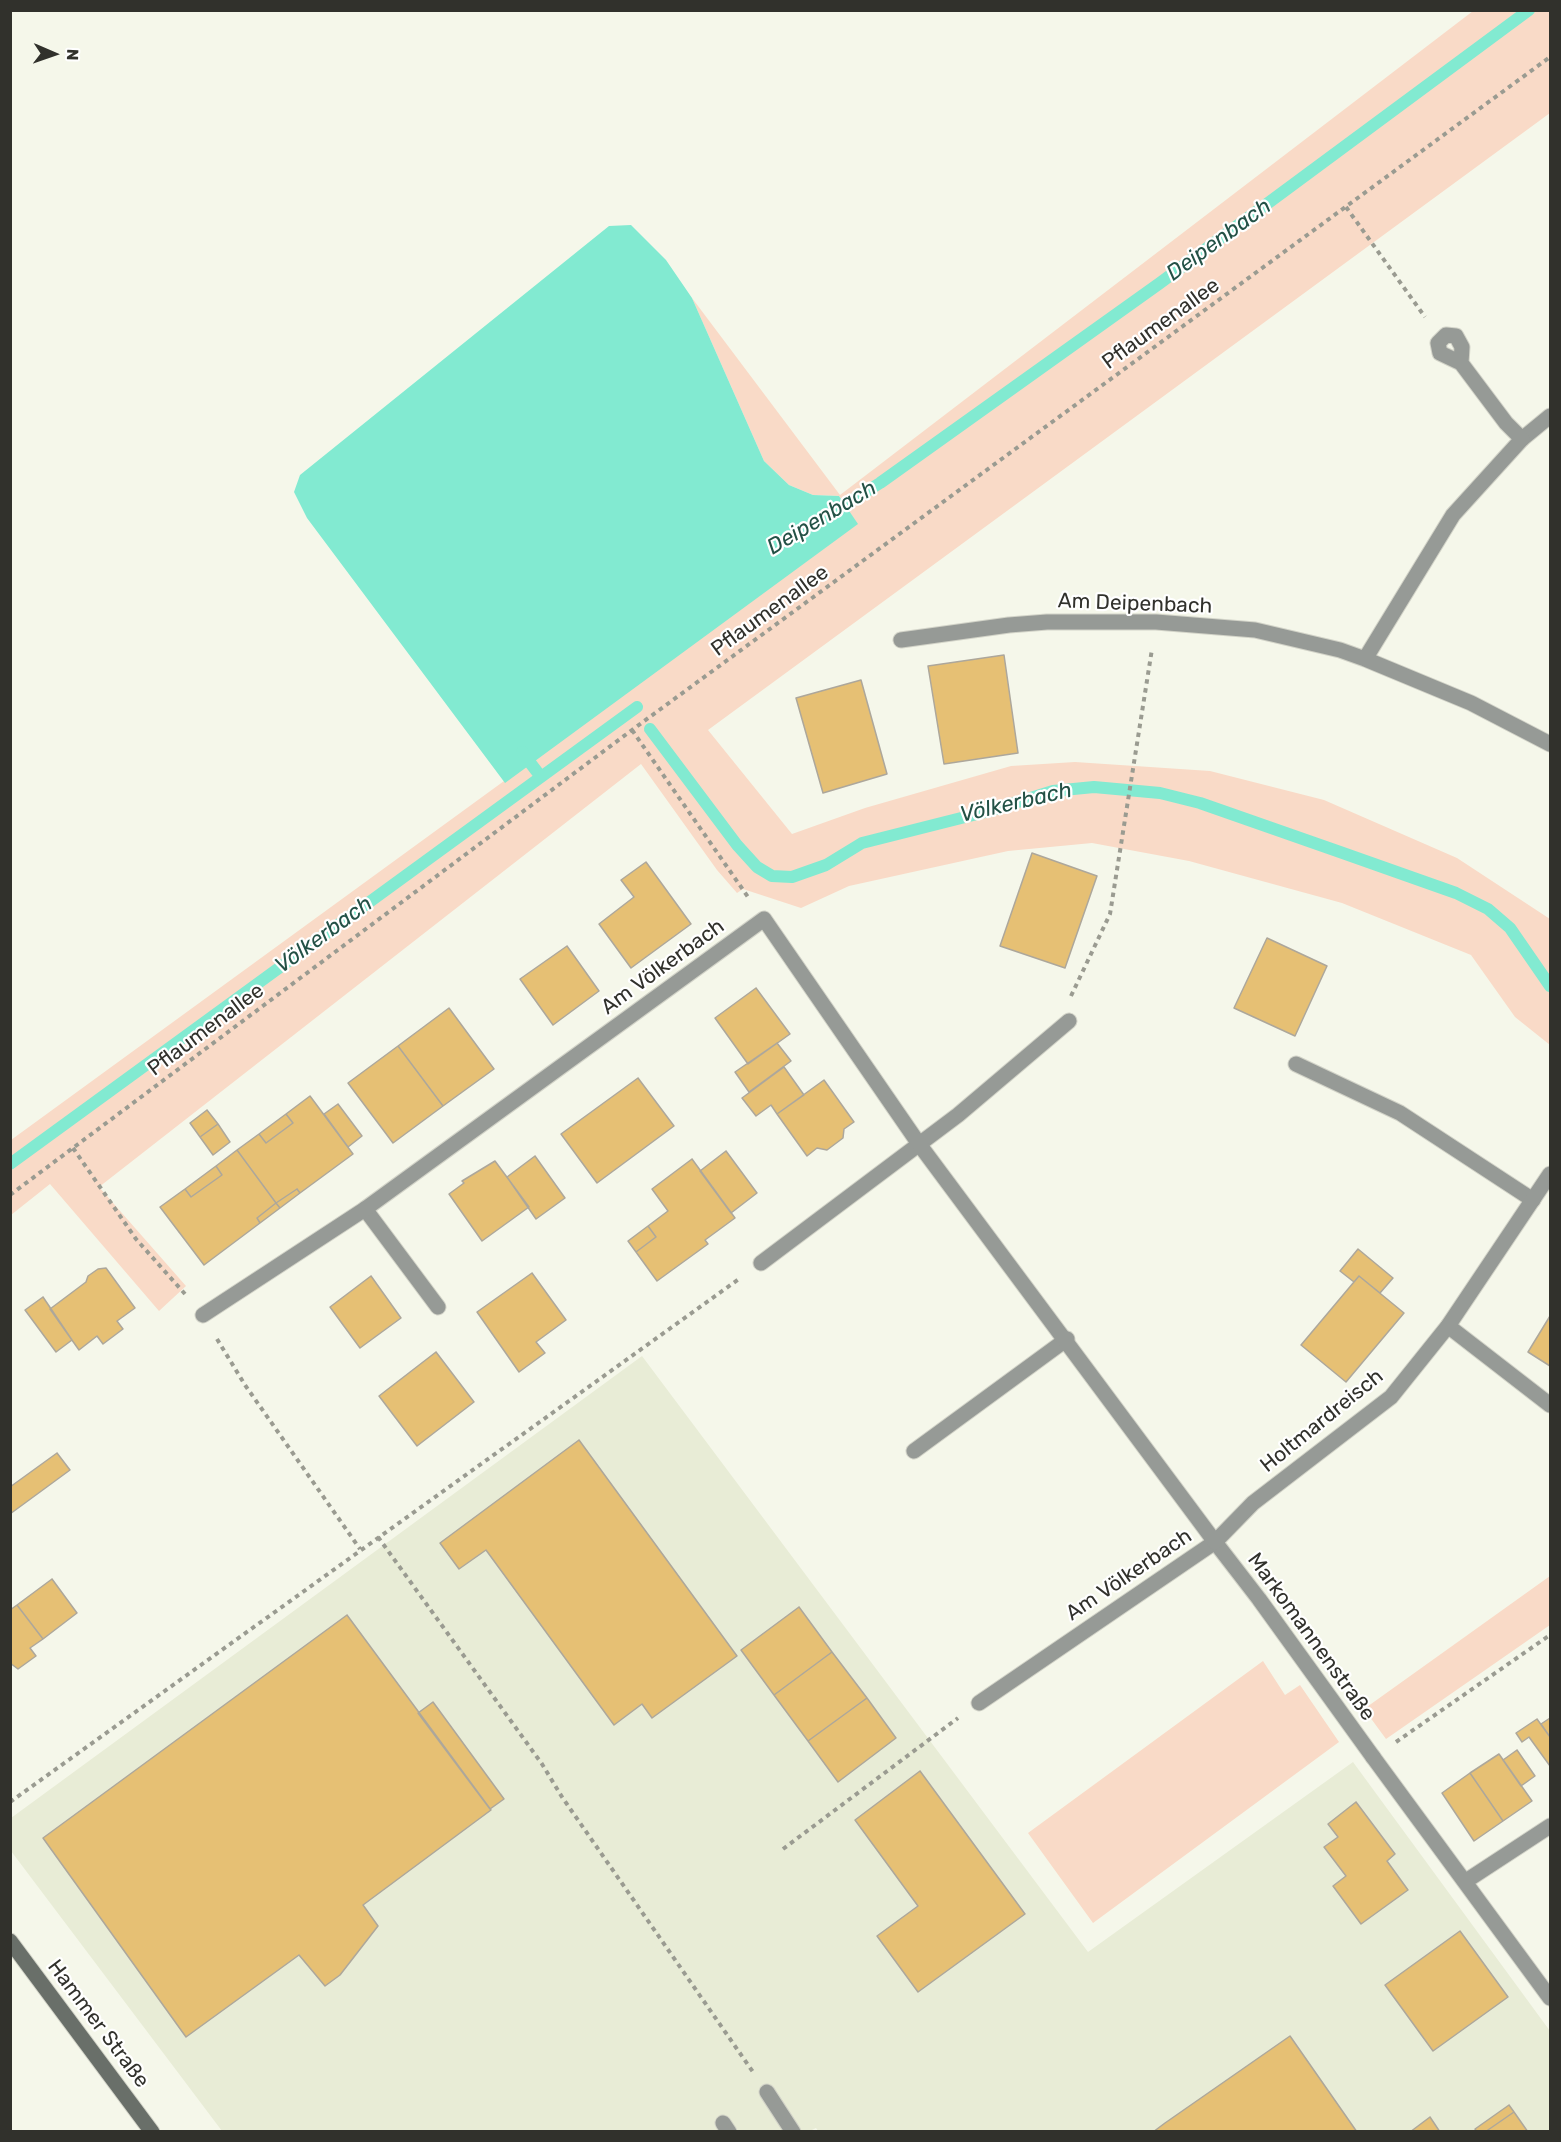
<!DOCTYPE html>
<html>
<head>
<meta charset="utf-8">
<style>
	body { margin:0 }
	#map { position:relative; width:1561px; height:2142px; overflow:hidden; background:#f5f7ea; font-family:Rubik,sans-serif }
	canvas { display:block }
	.frame { position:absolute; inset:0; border:12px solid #31312c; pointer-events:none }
	.north { position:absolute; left:24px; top:24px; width:60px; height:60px; -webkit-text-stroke:4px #fff; paint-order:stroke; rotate:92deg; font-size:16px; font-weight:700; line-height:24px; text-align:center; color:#31312c }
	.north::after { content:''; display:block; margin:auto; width:21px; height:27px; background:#31312c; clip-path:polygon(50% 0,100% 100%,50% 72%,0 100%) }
</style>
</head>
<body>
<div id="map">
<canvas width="1561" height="2142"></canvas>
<div class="frame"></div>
<div class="north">N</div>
</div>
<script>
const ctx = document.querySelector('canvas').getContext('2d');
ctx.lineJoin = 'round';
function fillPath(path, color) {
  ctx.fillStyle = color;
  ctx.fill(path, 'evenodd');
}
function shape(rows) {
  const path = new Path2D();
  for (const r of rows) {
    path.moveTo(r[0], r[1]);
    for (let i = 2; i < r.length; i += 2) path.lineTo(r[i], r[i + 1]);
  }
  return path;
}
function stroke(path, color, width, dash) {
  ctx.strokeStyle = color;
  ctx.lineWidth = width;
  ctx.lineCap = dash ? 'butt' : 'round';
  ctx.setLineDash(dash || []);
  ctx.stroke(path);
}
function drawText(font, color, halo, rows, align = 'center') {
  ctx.font = font + ' Rubik,sans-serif';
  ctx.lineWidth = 4.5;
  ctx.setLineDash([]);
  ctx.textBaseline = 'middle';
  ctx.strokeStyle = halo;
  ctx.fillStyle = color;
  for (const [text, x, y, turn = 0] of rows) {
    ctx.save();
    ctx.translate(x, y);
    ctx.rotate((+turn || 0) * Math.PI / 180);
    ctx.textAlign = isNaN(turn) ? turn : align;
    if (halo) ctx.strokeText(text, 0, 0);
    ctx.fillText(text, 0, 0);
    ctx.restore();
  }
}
fillPath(shape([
	[642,1356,1088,1952,1353,1762,1550,2031,1550,2131,819,2132,816,2128,808,2132,222,2131,11,1851,11,1818]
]), '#e8ecd6');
fillPath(shape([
	[1473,11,1550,11,1550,113,708,730,792,834,865,808,1011,766,1075,762,1210,771,1324,800,1457,858,1550,919,1550,1045,1515,1017,1471,955,1342,903,1189,861,1092,843,1008,851,849,886,801,908,743,889,737,893,717,870,641,764,99,1187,186,1286,159,1311,50,1184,11,1215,11,1140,857,524,839,496,813,495,789,485,764,461,692,298,840,495],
	[1550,1576,1550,1625,1386,1739,1364,1709],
	[1263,1661,1285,1695,1300,1685,1339,1742,1093,1923,1028,1833]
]), '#f9dac7');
fillPath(shape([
	[631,225,666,260,692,298,764,461,789,485,813,495,839,496,858,524,505,783,307,518,294,492,300,475,609,226]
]), '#82ead1');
stroke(shape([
	[832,513,880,483,1160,283,1529,10],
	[650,729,737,845,757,867,772,876,792,877,826,865,862,843,989,811,1053,791,1094,787,1160,793,1200,803,1340,852,1456,893,1488,909,1510,928,1550,986],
	[522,752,541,777],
	[10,1164,637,707]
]), '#82ead1', 12);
const building = shape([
	[1004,655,1018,753,944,764,928,666,1004,655],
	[861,680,887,774,823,793,796,698,861,680],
	[1032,853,1097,876,1065,968,1000,946,1032,853],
	[646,862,691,924,631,968,599,924,634,897,621,880,646,862],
	[1267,938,1327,966,1295,1036,1234,1008,1267,938],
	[567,946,599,991,553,1025,520,979,567,946],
	[756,988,790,1034,748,1064,715,1018,756,988],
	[449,1008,494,1069,443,1106,398,1046,449,1008],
	[777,1043,791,1061,749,1092,735,1072,777,1043],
	[398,1046,443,1106,393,1143,348,1083,398,1046],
	[784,1067,804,1095,777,1114,771,1105,756,1116,742,1098,784,1067],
	[638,1078,674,1126,597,1183,561,1134,638,1078],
	[824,1080,854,1122,844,1129,843,1138,827,1150,817,1148,807,1156,777,1114,824,1080],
	[310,1096,353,1154,300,1193,297,1189,276,1203,237,1150,259,1134,266,1143,293,1123,286,1114,310,1096],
	[338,1104,362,1136,348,1147,324,1114,338,1104],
	[207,1110,218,1124,200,1137,190,1123,207,1110],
	[286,1114,293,1123,266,1143,259,1134,286,1114],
	[218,1124,230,1142,213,1155,200,1137,218,1124],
	[237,1150,276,1203,257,1218,260,1223,204,1265,160,1207,185,1189,191,1197,222,1175,216,1166,237,1150],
	[726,1151,757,1193,731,1213,700,1171,726,1151],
	[535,1156,565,1198,536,1219,507,1177,535,1156],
	[692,1159,735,1218,705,1240,708,1244,657,1281,636,1252,656,1237,648,1226,668,1211,652,1189,692,1159],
	[495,1161,529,1207,482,1241,449,1194,464,1183,462,1181,495,1161],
	[216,1166,222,1175,191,1197,185,1189,216,1166],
	[297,1189,300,1193,280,1208,276,1203,297,1189],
	[276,1203,280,1208,260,1223,257,1218,276,1203],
	[648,1226,656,1237,636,1252,628,1241,648,1226],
	[1358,1249,1393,1278,1380,1293,1359,1276,1354,1282,1340,1271,1358,1249],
	[106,1268,135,1308,117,1321,123,1329,103,1344,97,1336,79,1350,50,1309,86,1282,88,1276,98,1269,106,1268],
	[532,1273,566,1320,536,1342,545,1353,519,1372,477,1312,532,1273],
	[371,1276,401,1318,360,1348,330,1307,371,1276],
	[1359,1276,1404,1313,1346,1382,1301,1345,1359,1276],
	[43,1297,72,1340,56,1352,25,1310,43,1297],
	[1550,1316,1550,1366,1528,1352,1550,1316],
	[436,1352,474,1402,417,1446,379,1396,436,1352],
	[579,1440,737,1656,652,1718,642,1704,614,1725,486,1550,459,1569,440,1543,579,1440],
	[57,1453,70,1470,10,1514,10,1487,57,1453],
	[52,1579,77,1613,43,1639,17,1605,52,1579],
	[17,1605,43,1639,30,1648,36,1656,18,1669,10,1663,10,1610,17,1605],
	[799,1607,832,1652,774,1695,741,1650,799,1607],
	[347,1615,491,1810,363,1905,378,1926,340,1975,325,1986,299,1955,186,2037,43,1838,347,1615],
	[832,1652,867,1698,808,1741,774,1695,832,1652],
	[867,1698,896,1738,838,1782,808,1741,867,1698],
	[433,1702,504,1799,490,1809,418,1713,433,1702],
	[1550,1718,1550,1737,1541,1724,1550,1718],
	[1537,1719,1550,1737,1550,1766,1529,1737,1522,1742,1516,1733,1537,1719],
	[1517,1750,1535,1776,1521,1786,1503,1760,1517,1750],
	[1499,1754,1532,1801,1503,1821,1470,1773,1499,1754],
	[920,1771,1025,1914,918,1992,877,1936,918,1906,855,1820,920,1771],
	[1470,1773,1503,1821,1474,1841,1442,1793,1470,1773],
	[1356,1802,1395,1854,1387,1861,1408,1890,1361,1924,1333,1886,1346,1876,1324,1847,1338,1837,1328,1824,1356,1802],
	[1460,1931,1508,1997,1433,2051,1385,1985,1460,1931],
	[1290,2036,1357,2132,1153,2132,1165,2123,1290,2036],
	[1509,2105,1514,2112,1485,2132,1477,2132,1475,2129,1509,2105],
	[1514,2112,1528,2132,1485,2132,1514,2112],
	[1430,2117,1440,2132,1410,2132,1430,2117]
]);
fillPath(building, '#e6c074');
stroke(building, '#ada79b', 1.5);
const lane = shape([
	[1522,439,1550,416],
	[1296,1064,1400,1113,1533,1200],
	[365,1209,438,1307],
	[761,1263,958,1115,1069,1021],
	[1448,1326,1550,1405],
	[914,1451,1067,1339],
	[979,1703,1215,1542,1259,1599,1373,1757],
	[723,2123,729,2132]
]);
const street = shape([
	[901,640,1009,625,1047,622,1156,622,1255,630,1340,650,1365,659,1471,703,1550,744],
	[1365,659,1453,515,1522,439,1506,423,1461,363,1440,353,1438,343,1446,335,1456,336,1462,347,1461,363],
	[203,1315,365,1209,764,919,919,1144,1215,1542,1253,1503,1391,1397,1448,1326,1550,1174],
	[1373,1757,1550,1998],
	[1466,1881,1550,1826],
	[767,2092,793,2132]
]);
const secondary = shape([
	[10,1941,152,2132]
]);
stroke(lane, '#d2d3c8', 17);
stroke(street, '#d2d3c8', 17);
stroke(secondary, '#d2d3c8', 17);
stroke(shape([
	[1346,207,1425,317],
	[632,730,748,897],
	[1071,996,1110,914,1152,649],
	[73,1148,136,1239,185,1294],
	[10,1195,632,730,1550,57],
	[217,1339,245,1385,360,1549],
	[378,1537,542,1764,562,1797,753,2072],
	[1396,1742,1550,1635],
	[10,1802,739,1279],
	[783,1849,958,1718]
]), '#9a9b91', 4, [4.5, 4.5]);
stroke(lane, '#969a96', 15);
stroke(street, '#969a96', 15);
stroke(secondary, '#696f69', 15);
drawText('21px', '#31312c', '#fff', [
	["Pflaumenallee",1161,324,-36],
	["Am Deipenbach",1135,604,2],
	["Pflaumenallee",770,611,-36],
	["Am Völkerbach",663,967,-36],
	["Pflaumenallee",206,1030,-37],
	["Holtmardreisch",1322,1421,-39],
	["Am Völkerbach",1129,1575,-34],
	["Markomannenstraße",1311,1637,54],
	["Hammer Straße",98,2024,53]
]);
drawText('italic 22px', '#235146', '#fff', [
	["Deipenbach",1219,240,-36],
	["Deipenbach",822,518,-31],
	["Völkerbach",1016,803,-13],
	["Völkerbach",324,935,-36]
]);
</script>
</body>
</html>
